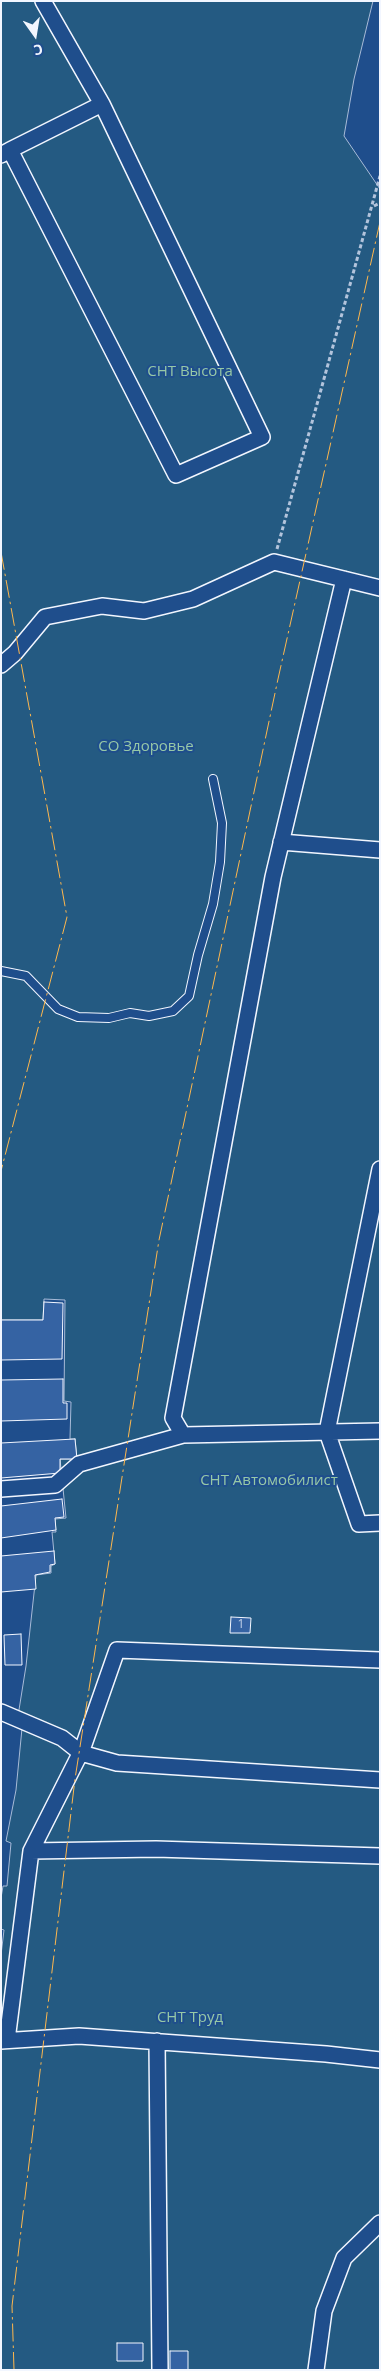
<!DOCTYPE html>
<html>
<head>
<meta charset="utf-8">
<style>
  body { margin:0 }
  #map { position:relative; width:381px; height:2371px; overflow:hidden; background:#1f4e8c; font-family:"Open Sans",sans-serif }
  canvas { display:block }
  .frame { position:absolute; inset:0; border:2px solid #f2f6ff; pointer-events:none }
  .north { position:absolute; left:10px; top:10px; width:50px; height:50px; -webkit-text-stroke:4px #1f4e8c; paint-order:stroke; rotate:167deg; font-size:14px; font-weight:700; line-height:20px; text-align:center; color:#f2f6ff }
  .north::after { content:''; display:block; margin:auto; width:18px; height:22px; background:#f2f6ff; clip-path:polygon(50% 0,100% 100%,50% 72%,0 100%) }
</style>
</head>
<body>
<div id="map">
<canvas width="381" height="2371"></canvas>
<div class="frame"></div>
<div class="north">С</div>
</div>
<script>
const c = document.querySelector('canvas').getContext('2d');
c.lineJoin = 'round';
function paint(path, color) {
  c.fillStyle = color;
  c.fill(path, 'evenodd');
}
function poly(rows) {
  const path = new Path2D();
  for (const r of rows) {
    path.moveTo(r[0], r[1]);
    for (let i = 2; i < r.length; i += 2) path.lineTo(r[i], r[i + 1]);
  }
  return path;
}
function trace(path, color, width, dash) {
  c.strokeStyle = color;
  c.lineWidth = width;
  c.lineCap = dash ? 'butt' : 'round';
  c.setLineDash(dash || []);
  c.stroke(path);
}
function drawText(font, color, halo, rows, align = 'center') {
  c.font = font + ' "Open Sans",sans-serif';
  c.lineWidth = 4;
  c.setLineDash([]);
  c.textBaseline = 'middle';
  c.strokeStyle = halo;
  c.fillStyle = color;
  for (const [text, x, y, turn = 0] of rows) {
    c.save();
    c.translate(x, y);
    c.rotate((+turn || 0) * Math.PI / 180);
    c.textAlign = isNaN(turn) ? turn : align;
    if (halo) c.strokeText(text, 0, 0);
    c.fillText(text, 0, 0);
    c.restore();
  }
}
const green = poly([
  [1,1,373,1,354,79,344,136,380,189,380,2370,1,2370,1,1955,4,1930,1,1929,1,1898,3,1886,7,1886,11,1843,6,1841,16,1790,23,1718,18,1716,26,1666,36,1575,51,1573,51,1566,55,1564,52,1532,56,1532,55,1519,66,1518,60,1459,77,1459,75,1439,70,1439,71,1402,64,1401,65,1300,44,1299,43,1320,1,1320,1,1]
]);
paint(green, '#245a82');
trace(green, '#a8bbd7', 1);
const building = poly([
  [44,1302,63,1303,62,1359,1,1360,1,1320,43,1320,44,1302],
  [63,1379,63,1403,67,1403,67,1419,1,1421,1,1380,63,1379],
  [75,1439,77,1459,60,1459,60,1473,1,1478,1,1443,75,1439],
  [62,1499,64,1517,55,1518,56,1530,1,1538,1,1506,62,1499],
  [54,1551,55,1564,50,1565,50,1572,35,1575,36,1589,1,1592,1,1556,54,1551],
  [231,1617,251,1618,250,1633,230,1633,231,1617],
  [21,1634,22,1665,5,1665,4,1635,21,1634],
  [117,2343,143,2343,143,2361,117,2361,117,2343],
  [170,2351,188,2351,188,2370,170,2370,170,2351]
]);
paint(building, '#3563a3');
trace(building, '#f2f6ff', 1);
const lane = poly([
  [1,971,26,976,58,1009,78,1017,109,1018,130,1013,149,1016,173,1011,189,996,198,955,213,904,220,862,222,823,213,779]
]);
const street = poly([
  [43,1,102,104],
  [1,155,10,150,102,104,262,437,176,475,10,150],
  [1,665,15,653,45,617,102,606,144,611,193,599,274,562,380,588],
  [281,842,380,850],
  [380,1169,327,1432,359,1524,380,1523],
  [183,1435,173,1418,273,877,344,579],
  [1,1489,55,1485,79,1464,183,1435,380,1431],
  [1,1712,62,1738,81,1753,117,1763,380,1780],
  [31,1851,156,1849,380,1856],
  [7,2040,31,1851,82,1750,117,1650,380,1660],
  [1,2041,79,2036,326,2054,380,2060],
  [157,2041,160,2370],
  [316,2370,324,2311,344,2258,380,2223]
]);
trace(lane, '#f2f6ff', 10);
trace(street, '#f2f6ff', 18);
trace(poly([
  [374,206,380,203],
  [277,549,380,176]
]), '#b3c4dc', 3, [4, 2.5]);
trace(lane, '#1f4e8c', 8);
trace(street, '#1f4e8c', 15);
trace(poly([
  [1,552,67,917,1,1171],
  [14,2370,12,2306,75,1779,159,1240,278,679,380,222]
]), '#ffb74d', 1, [18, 4, 2.5, 4]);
drawText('12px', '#c3d1e8', null, [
  ["1",241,1625]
]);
drawText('15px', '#97c8a6', '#1f4e8c', [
  ["СНТ Высота",190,372],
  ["СО Здоровье",146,747],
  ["СНТ Автомобилист",269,1481],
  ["СНТ Труд",190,2018]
]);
</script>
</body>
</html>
